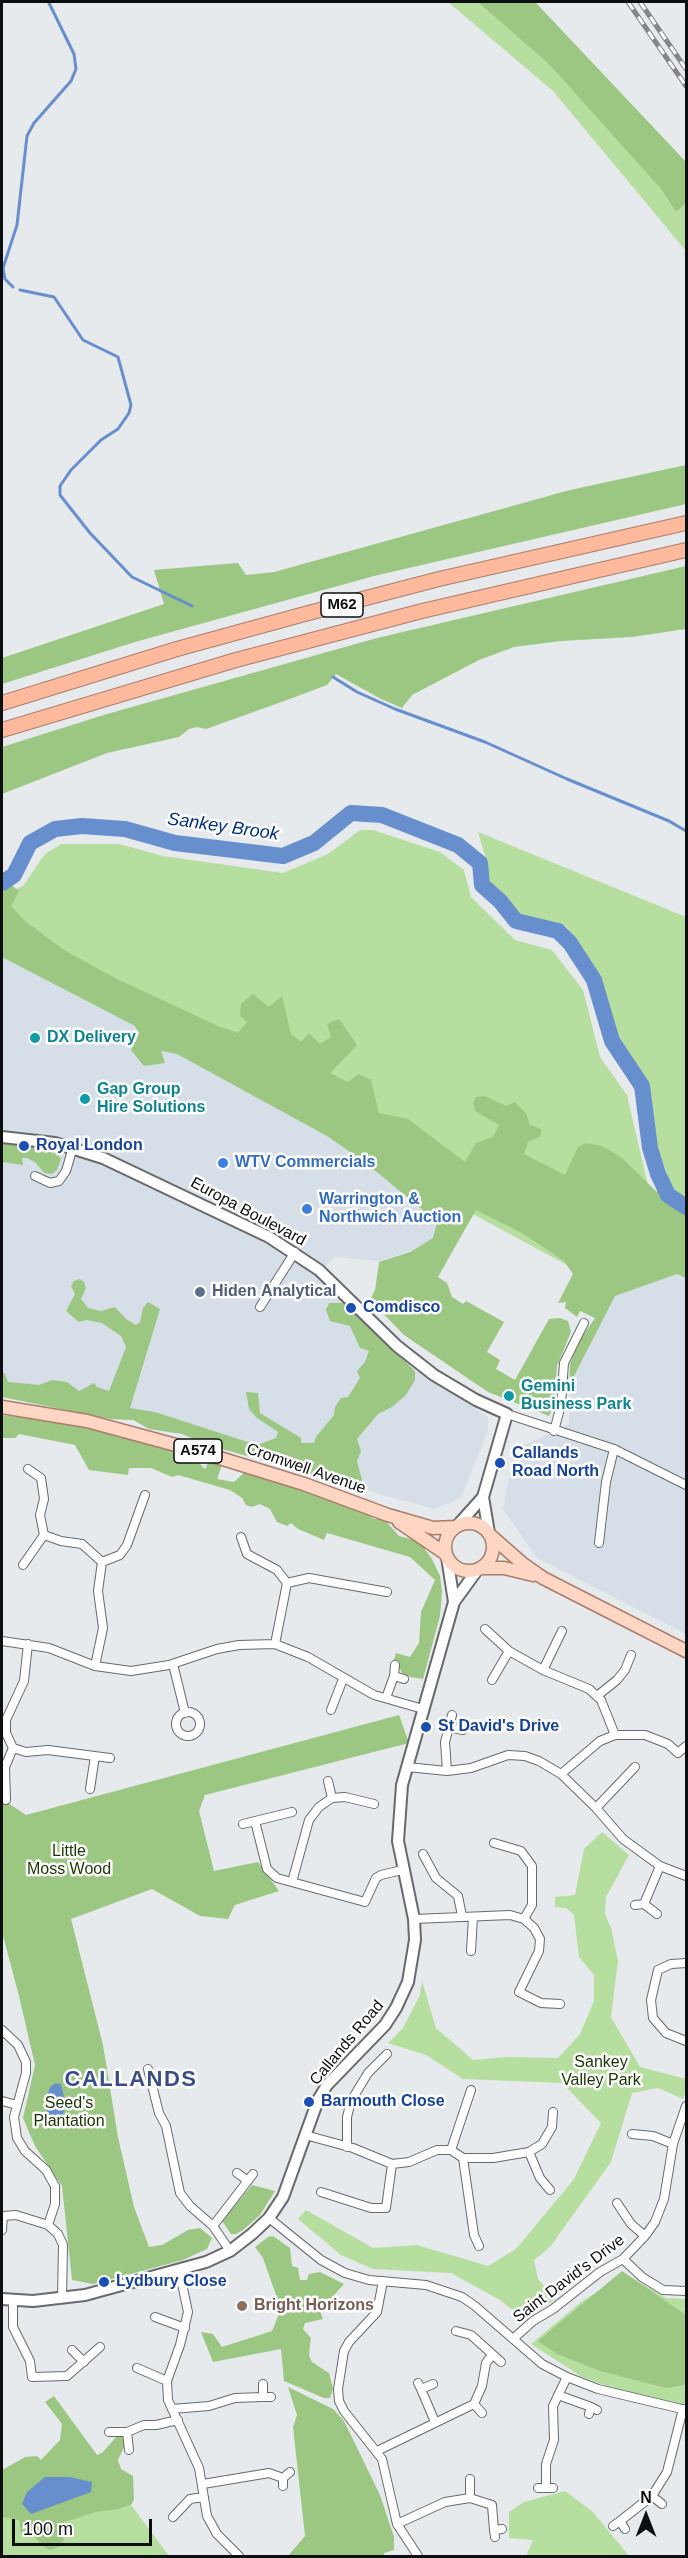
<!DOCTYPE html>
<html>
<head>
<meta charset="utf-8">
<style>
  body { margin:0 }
  #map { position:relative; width:688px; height:2558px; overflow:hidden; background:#e7eaed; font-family:Arial,sans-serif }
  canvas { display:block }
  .frame { position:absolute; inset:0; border:3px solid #0d0e0f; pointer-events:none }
  .north { position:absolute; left:616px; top:2486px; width:60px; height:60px; -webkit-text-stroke:4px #fff; paint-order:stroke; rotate:0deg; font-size:16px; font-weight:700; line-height:24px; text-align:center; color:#0d0e0f }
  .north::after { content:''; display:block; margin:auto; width:21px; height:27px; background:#0d0e0f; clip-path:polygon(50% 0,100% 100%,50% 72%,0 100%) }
  .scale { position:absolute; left:12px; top:2519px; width:140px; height:27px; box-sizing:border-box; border:3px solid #0d0e0f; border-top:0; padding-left:8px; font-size:18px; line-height:21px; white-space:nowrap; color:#0d0e0f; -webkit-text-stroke:4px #fff; paint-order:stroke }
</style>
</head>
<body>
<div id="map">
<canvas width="688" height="2558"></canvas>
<div class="frame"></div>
<div class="north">N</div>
<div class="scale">100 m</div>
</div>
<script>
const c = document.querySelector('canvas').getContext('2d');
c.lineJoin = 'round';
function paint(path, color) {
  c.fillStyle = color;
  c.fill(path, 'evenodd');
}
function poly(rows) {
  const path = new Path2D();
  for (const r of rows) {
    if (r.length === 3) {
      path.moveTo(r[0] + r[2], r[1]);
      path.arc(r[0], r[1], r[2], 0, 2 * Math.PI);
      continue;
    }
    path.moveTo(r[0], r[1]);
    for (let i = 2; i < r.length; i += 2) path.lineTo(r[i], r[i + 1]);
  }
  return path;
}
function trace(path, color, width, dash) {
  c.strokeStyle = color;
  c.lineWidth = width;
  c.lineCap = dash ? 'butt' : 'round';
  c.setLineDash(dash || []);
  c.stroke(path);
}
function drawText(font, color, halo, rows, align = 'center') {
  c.font = font + ' Arial,sans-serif';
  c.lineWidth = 5;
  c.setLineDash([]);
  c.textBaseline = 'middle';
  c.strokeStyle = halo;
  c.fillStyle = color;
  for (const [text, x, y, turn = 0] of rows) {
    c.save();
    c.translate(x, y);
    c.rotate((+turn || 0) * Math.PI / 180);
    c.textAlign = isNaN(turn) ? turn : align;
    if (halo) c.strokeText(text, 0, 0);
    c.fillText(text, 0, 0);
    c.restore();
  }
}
paint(poly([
  [2,950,348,1140,441,1205,433,1238,410,1251,381,1261,335,1257,315,1275,414,1369,488,1417,488,1431,461,1498,434,1509,376,1493,311,1466,108,1403,2,1387],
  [677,1271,686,1275,686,1634,537,1558,503,1509,510,1471,524,1445,569,1424,569,1386,615,1296]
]), '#d6dfe8');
paint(poly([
  [448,2,535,2,686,162,686,251,553,91],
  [360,830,373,830,440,852,464,870,471,897,515,940,552,950,583,990,600,1057,627,1095,653,1207,582,1273,467,1211,147,1018,2,946,2,895,23,886,45,854,61,844,119,844,163,856,283,873,328,854],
  [478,832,686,917,686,1197,672,1190,655,1139,648,1085,616,1035,600,977,566,926,520,915,488,879,486,859],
  [602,1832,629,1855,606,1897,605,1914,611,1928,618,1961,611,2017,640,2067,686,2079,686,2092,683,2099,658,2088,632,2093,611,2162,550,2247,534,2260,538,2279,556,2299,524,2319,500,2300,451,2273,373,2269,341,2255,298,2219,306,2210,373,2248,417,2245,488,2266,516,2249,574,2179,601,2123,562,2083,463,2079,426,2055,388,2043,403,2028,420,1995,422,1981,436,2028,473,2060,508,2057,558,2058,580,2034,594,2001,594,1975,579,1957,574,1915,566,1908,555,1907,555,1897,575,1895,584,1849],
  [626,2274,666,2298,686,2299,686,2410,646,2400,582,2377,531,2344,581,2302],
  [2,2491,129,2502,169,2556,2,2556],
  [565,2491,593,2512,629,2556,526,2556,533,2540,509,2538,509,2512,524,2502]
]), '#b6de9f');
paint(poly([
  [478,2,535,2,686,162,686,203,676,212,662,190,549,64],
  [686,465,686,504,374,576,135,642,2,684,2,658,164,604,154,570,238,563,246,575,274,572,570,490],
  [686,566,686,629,632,637,561,641,514,647,479,660,412,695,402,708,381,699,336,674,327,685,287,700,206,729,197,727,189,729,179,737,107,753,2,794,2,747,107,714,377,638],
  [11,885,19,891,11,906,25,921,64,950,115,978,218,1026,238,1033,247,1022,240,1016,241,1004,253,994,269,1007,282,996,291,1034,301,1042,309,1033,320,1044,331,1037,327,1024,339,1019,357,1045,330,1073,348,1082,359,1074,371,1080,379,1113,408,1119,465,1162,476,1143,493,1137,499,1125,475,1111,473,1103,476,1097,485,1096,506,1106,515,1102,526,1113,530,1125,541,1129,541,1136,528,1142,524,1154,565,1175,578,1147,586,1143,602,1146,621,1157,656,1191,686,1209,686,1278,677,1274,615,1296,569,1386,570,1364,579,1341,595,1318,580,1311,577,1317,565,1308,566,1302,558,1303,573,1274,564,1261,522,1233,476,1210,438,1277,447,1283,452,1297,463,1304,466,1301,504,1322,487,1352,500,1360,496,1369,515,1380,549,1319,560,1318,568,1321,571,1332,557,1366,554,1406,549,1416,488,1392,404,1335,370,1300,375,1290,379,1262,410,1252,433,1238,437,1222,366,1163,327,1136,177,1054,161,1051,165,1063,144,1066,131,1050,139,1034,135,1026,2,957,2,893],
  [2,1143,36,1147,57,1154,61,1159,57,1170,52,1174,44,1173,36,1163,27,1158,22,1158,23,1165,2,1162],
  [80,1279,84,1282,86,1288,81,1299,88,1308,101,1311,115,1307,126,1319,136,1325,140,1322,143,1308,148,1302,160,1309,130,1408,155,1412,257,1445,276,1438,278,1432,257,1418,249,1409,246,1392,258,1393,260,1413,301,1438,301,1443,314,1443,316,1437,334,1415,335,1407,341,1398,348,1397,360,1378,357,1371,365,1362,369,1351,360,1348,350,1326,330,1321,326,1310,329,1303,343,1303,412,1368,415,1372,415,1380,406,1395,392,1407,378,1414,357,1439,361,1451,357,1461,362,1480,357,1487,350,1488,322,1477,211,1446,182,1434,149,1429,133,1420,110,1419,2,1397,2,1372,5,1374,8,1382,39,1385,52,1380,67,1382,79,1391,94,1383,97,1387,109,1391,126,1347,121,1336,102,1323,86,1320,79,1322,66,1311,75,1294,71,1286,74,1281],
  [2,1415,58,1422,169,1447,190,1454,205,1469,210,1459,222,1465,217,1479,234,1482,246,1471,360,1508,374,1519,383,1518,399,1536,419,1541,432,1559,440,1576,442,1592,440,1616,423,1679,404,1676,394,1659,396,1653,410,1657,419,1643,421,1612,435,1580,410,1557,327,1533,324,1540,298,1529,291,1523,287,1526,277,1522,270,1509,260,1504,252,1507,246,1505,242,1498,230,1490,178,1475,172,1477,151,1468,129,1468,128,1475,89,1470,75,1445,19,1434,15,1438,2,1438],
  [399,1715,409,1743,205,1795,199,1811,214,1871,258,1862,279,1891,235,1905,228,1919,200,1916,152,1889,71,1919,103,2045,118,2137,134,2207,149,2247,162,2245,188,2230,200,2228,212,2238,207,2249,183,2260,93,2284,72,2280,62,2186,35,2146,23,2118,35,2065,19,1996,2,1932,2,1799,26,1815],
  [252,2185,275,2191,260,2215,243,2230,236,2234,231,2234,222,2221],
  [273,2236,290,2248,292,2266,298,2268,300,2280,307,2280,309,2274,320,2272,344,2284,320,2311,323,2319,305,2323,303,2329,311,2338,309,2355,312,2362,329,2373,333,2389,330,2398,324,2398,284,2381,281,2349,213,2362,201,2332,213,2334,222,2347,272,2331,281,2309,263,2258,255,2247,268,2237],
  [622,2271,686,2315,686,2382,684,2385,667,2388,600,2371,557,2354,538,2341],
  [288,2387,333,2409,344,2421,380,2495,394,2537,394,2550,384,2553,384,2556,288,2556,305,2536,293,2427,297,2415],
  [54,2396,97,2455,103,2452,117,2436,123,2437,125,2445,118,2460,121,2469,133,2476,134,2499,132,2504,119,2509,96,2512,61,2523,64,2540,58,2547,50,2550,41,2545,35,2537,21,2533,19,2520,2,2517,2,2470,25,2457,37,2456,41,2460,60,2440,62,2424,45,2402]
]), '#9cc782');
paint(poly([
  [56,2083,61,2084,65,2101,63,2116,57,2121,47,2117,45,2102,50,2087],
  [45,2477,70,2477,92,2482,91,2492,31,2514,22,2504,27,2492]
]), '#678ecd');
trace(poly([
  [13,287,5,279,3,268,17,225,27,136,34,123,71,81,76,69,74,54,49,3],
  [20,290,54,297,83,340,118,357,131,405,129,413,118,429,101,440,71,470,60,486,60,495,90,533,132,577,192,606],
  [333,677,357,692,395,709,485,742,567,779,669,821,686,831]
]), '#678ecd', 3);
trace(poly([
  [2,883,14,875,30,843,55,829,82,826,125,829,175,843,283,856,314,843,351,813,382,815,458,845,480,863,482,885,500,901,516,921,558,931,570,943,594,980,612,1041,642,1086,650,1148,658,1174,668,1195,686,1207]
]), '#678ecd', 16);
const street = poly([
  [35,1176,50,1183,59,1181,66,1171,73,1147],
  [260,1307,295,1252],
  [507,1414,614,1449,686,1485],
  [554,1431,561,1405,564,1363,584,1323],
  [28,1469,41,1478,44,1499,40,1515,44,1535,61,1541,82,1544,102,1562,98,1591,103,1628,95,1666],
  [241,1537,247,1554,277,1570,287,1583,309,1578,387,1592],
  [599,1543,606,1482,614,1449],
  [102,1562,120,1555,127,1545,145,1495],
  [23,1565,44,1535],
  [485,1629,509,1651],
  [2,1641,49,1648,95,1666,131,1671,169,1665,217,1649,239,1645,275,1644,308,1657,374,1695,423,1709],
  [28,1644,24,1681,6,1720,6,1733,13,1748,26,1752,48,1750,110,1758],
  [275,1644,287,1583],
  [173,1664,185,1713],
  [395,1665,394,1676,404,1679],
  [543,1670,562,1631],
  [492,1680,509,1651,543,1670,589,1689,601,1700,615,1735],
  [597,1696,617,1680,625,1670,631,1655],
  [386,1698,394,1676],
  [331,1710,343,1679],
  [188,1724,12],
  [452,1715,449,1727,463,1730],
  [407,1767,447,1771,471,1768,508,1755,525,1756,539,1761,561,1774,596,1808,623,1839,660,1866,686,1876],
  [447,1771,445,1742,449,1727],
  [561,1774,600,1741,615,1735,645,1735,668,1744,678,1753,686,1746],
  [328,1781,332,1798],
  [90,1789,95,1756],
  [6,1800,5,1767,13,1748],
  [596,1808,635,1767],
  [255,1821,267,1869,277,1878,365,1902,376,1878,381,1875,402,1870],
  [243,1824,292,1812],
  [494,1843,521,1851,532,1866,532,1905,524,1919],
  [423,1854,436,1878,458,1896,462,1916],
  [292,1882,309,1820,319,1807,332,1798,345,1797,374,1804],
  [644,1904,660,1866],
  [635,1905,644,1904,657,1914],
  [414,1919,510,1915,524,1919,534,1928,540,1939,539,1951,519,1992,541,2003,560,2004],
  [471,1951,473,1917],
  [686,1963,671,1964,658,1970,651,2000,653,2018,666,2033,686,2041],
  [2,2030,18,2045,26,2062,26,2073,14,2117,17,2138,25,2151,46,2170,55,2186,55,2204,48,2225,58,2234,63,2245,62,2298],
  [148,2069,159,2113,166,2126,180,2193,190,2206,213,2226,230,2251],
  [151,2078,166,2077],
  [2,2101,17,2105],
  [632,2134,653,2136,673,2144],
  [305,2135,353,2148,392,2164,409,2162,437,2150,451,2150,463,2158,493,2158,529,2152,542,2144,552,2127,553,2112],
  [347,2147,347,2117,351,2101,368,2073,387,2054],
  [451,2150,471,2090],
  [529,2152,540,2178,550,2190],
  [463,2158,474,2235,479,2246],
  [237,2173,248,2181],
  [321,2192,371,2208,386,2208,392,2164],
  [617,2203,631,2224,645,2236],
  [269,2218,321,2260,345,2273,369,2280,426,2285,462,2297,475,2306,542,2364,567,2377,598,2389,686,2410],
  [213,2226,253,2174],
  [2,2230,3,2216,16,2215,48,2225],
  [623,2259,642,2277,663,2290,686,2291],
  [383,2281,377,2312,349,2342,344,2351,338,2389,339,2401,344,2411,382,2459,397,2524,418,2556],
  [13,2300,13,2327,30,2361,32,2377,67,2376,100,2347],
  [155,2317,185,2328],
  [456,2331,471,2335,501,2362],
  [513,2339,533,2321,553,2309,600,2272,623,2259,645,2236,655,2222,664,2199,673,2144,686,2106],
  [72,2350,84,2362],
  [137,2368,167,2381,180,2345,188,2312,179,2270],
  [167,2381,168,2400,199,2468,207,2516,217,2534,239,2556],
  [418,2383,421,2389,433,2384],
  [263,2384,263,2397,271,2397],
  [421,2389,435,2422],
  [558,2395,591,2407],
  [172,2409,209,2406,235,2398,263,2397],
  [482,2413,474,2404,482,2386,486,2363,492,2355],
  [589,2414,591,2407,597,2410],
  [109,2432,127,2432,144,2425,156,2425,178,2420],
  [127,2432,129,2450],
  [377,2451,474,2404],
  [470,2479,470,2498],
  [203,2484,269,2473,283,2478],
  [283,2486,283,2478,290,2472],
  [538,2488,553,2488],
  [546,2488,546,2464,554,2440,553,2406,567,2377],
  [652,2496,667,2472,683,2409],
  [173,2517,190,2499,204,2497],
  [620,2521,652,2496,662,2504],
  [397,2524,445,2502,470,2498,492,2505,494,2530],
  [613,2526,620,2521,625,2529],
  [495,2537,494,2530,502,2529]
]);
const secondary = poly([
  [2,1137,55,1143,103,1158,269,1237,319,1270,397,1346,434,1375,476,1400,507,1414,483,1497,457,1526],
  [483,1497,489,1533],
  [447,1557,454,1602],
  [2,2299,33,2301,85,2295,206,2262,230,2251,252,2234,269,2218,283,2197,318,2100,327,2085,385,2025,396,2008,408,1982,415,1940,414,1919,398,1841,402,1785,454,1602,478,1569]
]);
const primary = poly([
  [2,1407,87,1421,187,1448,304,1484,388,1515,433,1528,455,1527],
  [399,1522,446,1554],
  [469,1547,24],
  [490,1535,523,1564,543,1578,686,1651],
  [480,1568,504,1568,533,1575]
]);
const highway = poly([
  [2,703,177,649,301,615,439,579,686,523],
  [2,730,236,660,422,611,686,550]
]);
trace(street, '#686a6d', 10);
trace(secondary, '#686a6d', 14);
trace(primary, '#aa7d6b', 15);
trace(highway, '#aa7d6b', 16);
trace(street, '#fff', 8);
trace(secondary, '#fff', 10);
trace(primary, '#ffd5c4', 12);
trace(highway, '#ffb99c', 14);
const rail = poly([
  [628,2,686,86],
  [640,2,686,69]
]);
trace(rail, '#848688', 5);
trace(rail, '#fff', 3, [9]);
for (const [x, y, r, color] of [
  [35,1038,6,"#0f9aa8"],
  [85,1099,6,"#0f9aa8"],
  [24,1146,6,"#1a4fb4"],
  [223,1163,6,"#3f7fe0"],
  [307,1209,6,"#3f7fe0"],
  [200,1292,6,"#5c6f8a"],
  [351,1308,6,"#1a4fb4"],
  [509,1396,6,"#0f9aa8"],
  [500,1463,6,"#1a4fb4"],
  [426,1727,6,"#1a4fb4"],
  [309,2102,6,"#1a4fb4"],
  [104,2282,6,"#1a4fb4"],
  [242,2306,6,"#8d6e63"]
]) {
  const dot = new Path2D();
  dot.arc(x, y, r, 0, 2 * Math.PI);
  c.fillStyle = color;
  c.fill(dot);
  trace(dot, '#fff', 2);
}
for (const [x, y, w] of [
  [342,605,42],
  [198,1451,48]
]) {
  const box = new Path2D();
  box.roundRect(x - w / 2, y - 12, w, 24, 4.5);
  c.fillStyle = '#fff';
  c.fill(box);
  trace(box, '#0d0e0f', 1.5);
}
drawText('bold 15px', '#0d0e0f', null, [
  ["M62",342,605],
  ["A574",198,1451]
]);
drawText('bold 16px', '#0d838f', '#fff', [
  ["DX Delivery",47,1038],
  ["Gap Group",97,1090],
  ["Hire Solutions",97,1108],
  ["Gemini",521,1387],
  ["Business Park",521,1405]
], 'left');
drawText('bold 16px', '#164399', '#fff', [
  ["Royal London",36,1146],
  ["Comdisco",363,1308],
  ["Callands",512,1454],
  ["Road North",512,1472],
  ["St David's Drive",438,1727],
  ["Barmouth Close",321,2102],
  ["Lydbury Close",116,2282]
], 'left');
drawText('bold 16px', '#366cbe', '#fff', [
  ["WTV Commercials",235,1163],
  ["Warrington &",319,1200],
  ["Northwich Auction",319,1218]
], 'left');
drawText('16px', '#0d0e0f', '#fff', [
  ["Europa Boulevard",248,1212,28],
  ["Cromwell Avenue",306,1469,19],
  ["Callands Road",347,2043,-50],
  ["Saint David's Drive",569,2279,-37]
]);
drawText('bold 16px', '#4e5e75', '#fff', [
  ["Hiden Analytical",212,1292]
], 'left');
drawText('16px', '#1b3605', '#fff', [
  ["Little",69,1852],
  ["Moss Wood",69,1870],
  ["Sankey",601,2063],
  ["Valley Park",601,2081],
  ["Seed's",69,2104],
  ["Plantation",69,2122]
]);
drawText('bold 16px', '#785e54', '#fff', [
  ["Bright Horizons",254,2306]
], 'left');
drawText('italic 18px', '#01317b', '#fff', [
  ["Sankey Brook",223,827,8]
]);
c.letterSpacing = '1.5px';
drawText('bold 22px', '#394e88', '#fff', [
  ["CALLANDS",131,2080]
]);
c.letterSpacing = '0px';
</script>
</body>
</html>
